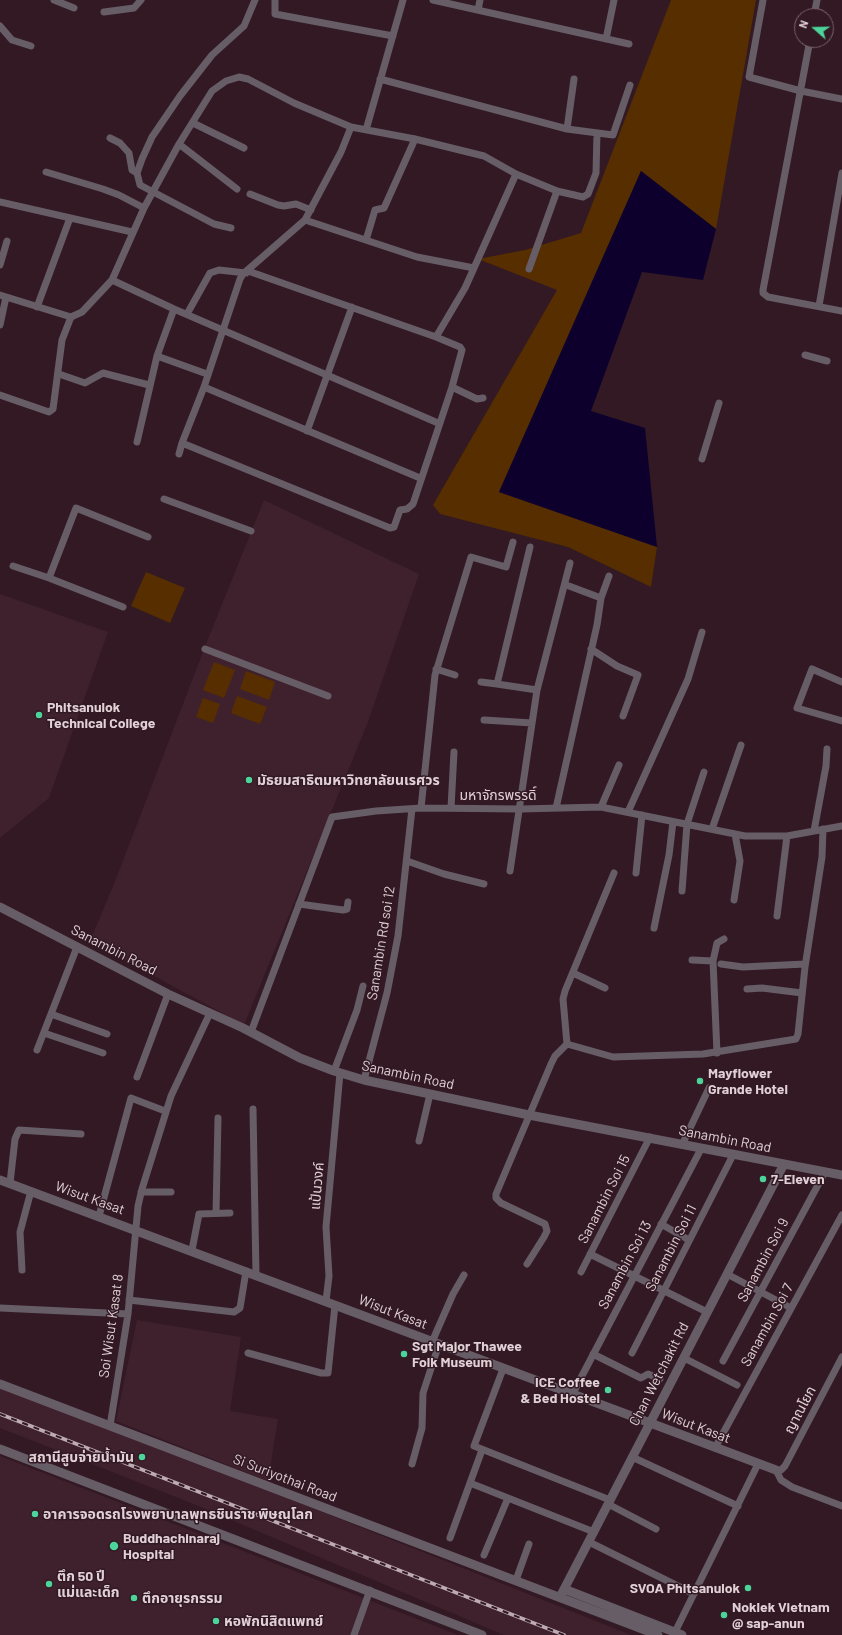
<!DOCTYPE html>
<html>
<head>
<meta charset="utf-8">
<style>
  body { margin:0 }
  #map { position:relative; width:842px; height:1635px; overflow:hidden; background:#321923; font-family:Barlow,sans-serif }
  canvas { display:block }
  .north { position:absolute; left:794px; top:8px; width:40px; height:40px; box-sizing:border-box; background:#321923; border:1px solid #78626b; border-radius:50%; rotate:290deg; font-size:11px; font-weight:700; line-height:16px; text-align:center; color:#e1d0d6 }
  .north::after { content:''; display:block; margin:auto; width:14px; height:18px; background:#4cd49b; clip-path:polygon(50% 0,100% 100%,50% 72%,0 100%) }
</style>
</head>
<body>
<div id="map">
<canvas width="842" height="1635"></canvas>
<div class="north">N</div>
</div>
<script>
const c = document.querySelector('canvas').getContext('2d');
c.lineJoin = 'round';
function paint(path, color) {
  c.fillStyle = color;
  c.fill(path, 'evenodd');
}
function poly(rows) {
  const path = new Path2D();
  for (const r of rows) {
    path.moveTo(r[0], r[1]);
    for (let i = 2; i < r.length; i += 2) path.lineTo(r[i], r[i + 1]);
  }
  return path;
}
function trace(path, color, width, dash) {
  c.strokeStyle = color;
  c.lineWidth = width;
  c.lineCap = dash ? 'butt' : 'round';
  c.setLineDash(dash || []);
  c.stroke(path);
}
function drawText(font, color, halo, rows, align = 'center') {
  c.font = font + ' Barlow,"Noto Sans Thai",sans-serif';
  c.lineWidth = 3;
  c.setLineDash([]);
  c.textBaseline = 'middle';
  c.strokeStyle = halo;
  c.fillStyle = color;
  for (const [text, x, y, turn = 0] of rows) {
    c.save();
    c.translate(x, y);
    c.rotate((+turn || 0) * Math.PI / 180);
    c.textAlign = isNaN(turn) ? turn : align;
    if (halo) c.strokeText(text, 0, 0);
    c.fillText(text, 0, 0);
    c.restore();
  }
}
paint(poly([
  [264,500,419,574,368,722,244,1025,90,941,114,884,206,644],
  [0,594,108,632,49,798,0,838],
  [137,1320,241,1337,230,1411,278,1419,268,1481,116,1421],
  [0,1388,307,1506,631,1635,504,1635,191,1503,0,1428],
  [0,1456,458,1635,0,1635]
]), '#3f212d');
paint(poly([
  [671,0,756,0,716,229,641,171,499,492,657,547,651,587,568,547,440,514,433,505,557,290,478,259,525,250,581,233],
  [146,572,185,588,170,623,131,606],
  [214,662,235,670,224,698,203,690],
  [246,671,275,682,269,700,240,689],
  [237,696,267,707,260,724,231,713],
  [203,698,220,704,213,723,196,717]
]), '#562e00');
paint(poly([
  [641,171,716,229,703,280,642,272,591,411,645,428,657,547,499,492]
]), '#0d002d');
trace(poly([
  [54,0,74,8],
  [275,0,275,14,393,36],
  [433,0,629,44],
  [763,0,749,77,801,91,842,99],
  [478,10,480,0],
  [104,12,134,8,141,0],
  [814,16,817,0],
  [0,26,12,40,31,46],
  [606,39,614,0],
  [810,40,763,290,763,293,768,297,842,311],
  [380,79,567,129,613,135,630,85],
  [193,123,244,148],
  [567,129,574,79],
  [366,130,403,0],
  [110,138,120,143,129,153,132,170,137,173],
  [179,144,237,189],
  [46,172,103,189,119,195,144,208],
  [250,194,278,205,284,206,296,204,311,210],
  [0,202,132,232],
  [305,220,417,257,474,268,465,288,436,337],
  [231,228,214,224,140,185,137,173,142,159,152,137,180,96,212,55,244,26,255,0],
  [366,240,375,210,384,208,415,139],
  [0,265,7,241],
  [474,268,516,174],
  [529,269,557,191],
  [112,280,174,309,438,423],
  [0,295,71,317],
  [819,306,842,173],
  [37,307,70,218],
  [187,314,210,273,219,270,246,273],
  [0,325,6,297],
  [805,355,827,361],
  [157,356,174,309],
  [59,374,85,383,103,373,149,385],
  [204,387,420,478],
  [452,387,477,399,483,398],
  [0,395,49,412,53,409,62,340,71,317,82,312,112,280,144,208,179,144,212,91,226,81,239,77,248,79,294,103,351,127,415,139,484,156,516,174,557,191,583,197,588,194,596,173,597,133],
  [307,431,352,307],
  [137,442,157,356,207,374],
  [182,443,204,387,240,279,243,274,305,220,341,152,351,127],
  [179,454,182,443,390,528,394,527,400,510,407,509,413,504,452,387,462,350,460,347,436,337,248,271],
  [702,459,719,403],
  [164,499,251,531],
  [530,547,497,684,537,690],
  [13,566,49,578,123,607],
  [49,578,76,508,148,537],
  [569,586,601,598],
  [205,649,328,696],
  [591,649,617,666,638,675,623,716],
  [436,669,455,675],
  [481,682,497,684],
  [842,682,812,669,797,708,842,721],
  [484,720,532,723],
  [601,807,619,765],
  [421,808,435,675,471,557,506,567,513,542],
  [451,808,454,752],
  [556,808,597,625,601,598,609,576],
  [628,812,688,679,702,632],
  [712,829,741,745],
  [814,831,826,766,827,749],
  [407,861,444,874,484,884],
  [510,871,537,690,570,563],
  [636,873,642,815],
  [682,891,687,824,704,772],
  [734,900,740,861,735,834],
  [299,904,343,910,347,909,348,902],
  [777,916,787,836],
  [654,928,669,855,673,822],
  [692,960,713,961],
  [721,964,743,967,805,964],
  [573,973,605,988],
  [747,989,762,988,802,993],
  [51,1014,107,1034],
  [251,1032,332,817,376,811,421,808,521,809,601,807,745,836,787,836,842,826],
  [44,1033,103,1053],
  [567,1044,563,999,565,991,614,873],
  [37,1050,77,947],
  [717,1053,713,961,717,943,724,939],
  [334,1071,357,1010,363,986],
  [137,1077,168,994],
  [364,1080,387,993,398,936,412,809],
  [253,1109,256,1275],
  [419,1141,430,1094],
  [682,1145,709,1088],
  [10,1183,15,1139,19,1130,81,1134],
  [141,1192,171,1192],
  [216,1213,218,1118],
  [99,1216,131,1098,165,1111],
  [661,1224,689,1240],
  [192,1250,199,1214,230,1213],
  [590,1254,707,1312],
  [527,1264,544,1237,547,1231,545,1224,501,1203,496,1198,496,1194,551,1064,555,1056,567,1044,613,1057,703,1054,796,1039,798,1034,805,967,822,857,823,829],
  [22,1270,20,1232,31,1191],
  [581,1272,650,1137],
  [727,1274,791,1308],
  [129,1300,234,1312,240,1308,246,1271],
  [326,1301,329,1276,326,1227,340,1073],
  [0,1308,128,1314],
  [432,1342,453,1294,464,1275],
  [248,1353,321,1373,328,1373,335,1305],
  [632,1353,733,1155],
  [593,1354,641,1378,648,1374,660,1379],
  [842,1357,785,1466,781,1470,776,1470,781,1480,792,1487,842,1506],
  [684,1358,737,1385],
  [723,1361,825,1172],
  [503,1369,474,1446,610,1500],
  [573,1393,701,1149],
  [110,1426,128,1314,138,1206,142,1189,171,1096,210,1013],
  [715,1448,842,1215],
  [632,1457,738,1506],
  [412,1464,422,1428,423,1393,439,1344],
  [470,1483,594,1532],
  [608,1504,656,1529],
  [450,1538,482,1450],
  [589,1542,694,1594],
  [484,1555,508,1498],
  [516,1580,529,1544],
  [675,1632,758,1464],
  [354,1635,370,1590]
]), '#665d67', 7);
trace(poly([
  [0,907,168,994,243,1028,300,1058,334,1071,364,1080,529,1115,842,1175],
  [0,1180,776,1470],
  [0,1384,658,1635],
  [0,1449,482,1635],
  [564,1589,682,1635],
  [560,1597,784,1164]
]), '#665d67', 9);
const rail = poly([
  [0,1414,564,1635]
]);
trace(rail, '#beabb2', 3.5);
trace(rail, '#321923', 2, [6]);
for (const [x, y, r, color] of [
  [39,715,4,"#4cd49b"],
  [249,780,4,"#4cd49b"],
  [700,1081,4,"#4cd49b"],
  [763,1179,4,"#4cd49b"],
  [404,1354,4,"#4cd49b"],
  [608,1390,4,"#4cd49b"],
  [142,1457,4,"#4cd49b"],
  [35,1514,4,"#4cd49b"],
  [114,1546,5,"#4cd49b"],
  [49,1584,4,"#4cd49b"],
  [748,1588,4,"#4cd49b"],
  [134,1598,4,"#4cd49b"],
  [724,1615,4,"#4cd49b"],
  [216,1621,4,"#4cd49b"]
]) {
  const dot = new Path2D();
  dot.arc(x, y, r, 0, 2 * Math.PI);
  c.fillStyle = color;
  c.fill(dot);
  trace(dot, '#321923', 1.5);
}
drawText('bold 14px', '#e1d0d6', '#321923', [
  ["Phitsanulok",47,707],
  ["Technical College",47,723],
  ["มัธยมสาธิตมหาวิทยาลัยนเรศวร",257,780],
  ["Mayflower",708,1073],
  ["Grande Hotel",708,1089],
  ["7-Eleven",771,1179],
  ["Sgt Major Thawee",412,1346],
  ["Folk Museum",412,1362],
  ["ICE Coffee",600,1382,"right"],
  ["& Bed Hostel",600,1398,"right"],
  ["สถานีสูบจ่ายน้ำมัน",134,1457,"right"],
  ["อาคารจอดรถโรงพยาบาลพุทธชินราช พิษณุโลก",43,1514],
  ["Buddhachinaraj",123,1538],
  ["Hospital",123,1554],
  ["ตึก 50 ปี",57,1576],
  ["แม่และเด็ก",57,1592],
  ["SVOA Phitsanulok",740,1588,"right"],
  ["ตึกอายุรกรรม",142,1598],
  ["Noklek Vietnam",732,1607],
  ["@ sap-anun",732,1623],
  ["หอพักนิสิตแพทย์",224,1621]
], 'left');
drawText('14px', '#e1d0d6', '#321923', [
  ["มหาจักรพรรดิ์",498,795],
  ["Sanambin Rd soi 12",381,943,-81],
  ["Sanambin Road",114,950,27],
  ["Sanambin Road",408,1075,12],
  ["Sanambin Road",725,1139,11],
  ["แป้นวงค์",317,1186,-85],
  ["Wisut Kasat",90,1198,20],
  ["Sanambin Soi 15",604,1199,-63],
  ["Sanambin Soi 11",671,1248,-63],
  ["Sanambin Soi 9",763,1260,-62],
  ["Sanambin Soi 13",625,1265,-62],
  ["Wisut Kasat",393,1312,21],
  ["Sanambin Soi 7",767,1325,-61],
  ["Soi Wisut Kasat 8",111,1326,-82],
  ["Chan Wetchakit Rd",659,1374,-63],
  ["ญาณโยก",800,1410,-62],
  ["Wisut Kasat",696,1426,21],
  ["Si Suriyothai Road",285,1478,21]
]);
</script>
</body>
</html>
